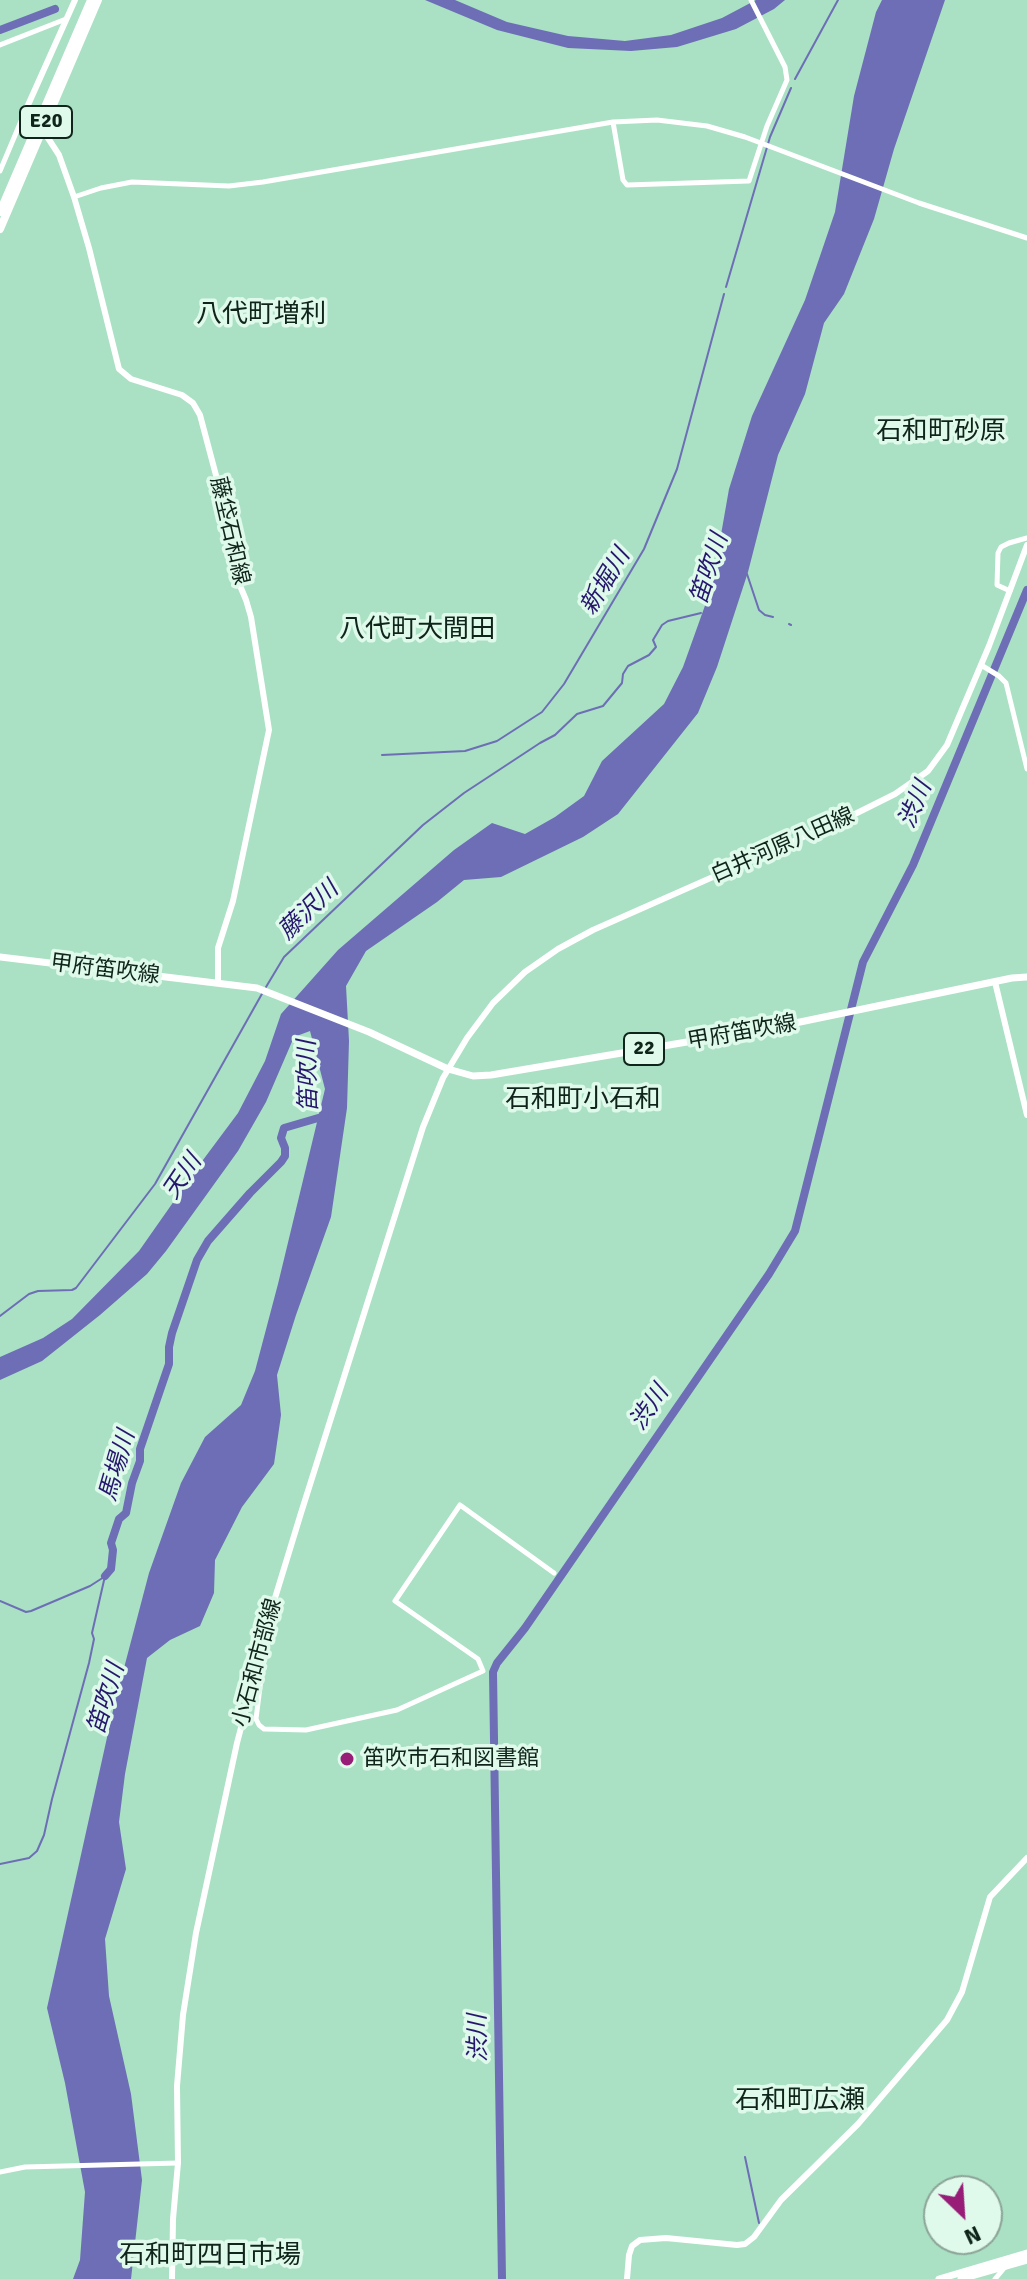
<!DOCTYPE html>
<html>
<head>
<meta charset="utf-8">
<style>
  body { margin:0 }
  #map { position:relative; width:1027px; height:2279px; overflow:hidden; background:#aae0c3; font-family:Signika,sans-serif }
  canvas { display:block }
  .north { position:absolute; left:923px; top:2175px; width:80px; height:80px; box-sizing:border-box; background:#dffaeb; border:2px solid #8ca497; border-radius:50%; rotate:155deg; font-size:22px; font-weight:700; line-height:32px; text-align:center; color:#0f241a }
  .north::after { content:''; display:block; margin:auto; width:28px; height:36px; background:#971d77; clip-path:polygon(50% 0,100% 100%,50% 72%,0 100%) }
</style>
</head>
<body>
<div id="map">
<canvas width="1027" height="2279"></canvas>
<div class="north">N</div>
</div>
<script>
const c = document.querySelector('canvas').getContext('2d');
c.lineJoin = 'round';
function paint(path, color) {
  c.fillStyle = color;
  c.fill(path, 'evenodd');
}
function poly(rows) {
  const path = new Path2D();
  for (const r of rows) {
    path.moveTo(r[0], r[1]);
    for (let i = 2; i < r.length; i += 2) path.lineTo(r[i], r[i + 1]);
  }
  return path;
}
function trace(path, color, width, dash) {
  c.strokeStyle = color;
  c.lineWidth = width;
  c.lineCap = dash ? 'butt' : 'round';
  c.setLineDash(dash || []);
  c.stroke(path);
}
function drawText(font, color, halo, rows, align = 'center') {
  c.font = font + ' Signika,"Noto Sans JP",sans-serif';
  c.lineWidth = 7;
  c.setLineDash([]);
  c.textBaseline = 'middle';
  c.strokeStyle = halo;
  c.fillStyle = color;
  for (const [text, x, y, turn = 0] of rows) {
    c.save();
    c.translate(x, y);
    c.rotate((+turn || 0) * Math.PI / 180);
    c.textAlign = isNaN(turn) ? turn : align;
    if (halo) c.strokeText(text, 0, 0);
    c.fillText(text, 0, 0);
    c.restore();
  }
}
paint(poly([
  [425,0,455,0,507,22,568,36,625,41,671,35,722,18,756,0,785,0,774,9,736,29,677,47,631,51,568,48,497,30],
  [882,0,945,0,894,149,874,219,844,294,824,323,805,394,778,455,748,572,717,667,698,713,618,814,583,837,501,877,464,880,437,902,366,951,346,986,349,1041,347,1108,331,1217,296,1315,277,1375,281,1415,274,1464,242,1507,215,1560,214,1593,200,1626,170,1640,147,1658,125,1774,119,1822,126,1869,105,1939,109,1996,131,2094,142,2180,131,2279,73,2279,80,2260,85,2192,65,2083,47,2008,114,1706,149,1573,181,1483,205,1437,241,1405,255,1371,278,1284,325,1089,310,1031,294,1037,266,1102,238,1151,166,1251,147,1274,100,1315,42,1361,0,1380,0,1357,43,1338,72,1319,139,1251,200,1164,238,1113,265,1061,281,1014,338,950,454,850,492,823,525,834,555,817,584,796,602,761,664,704,683,667,712,586,729,489,752,416,805,300,835,212,854,96,876,12]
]), '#6d6eb6');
trace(poly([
  [795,79,838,0],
  [726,287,770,137,791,88],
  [747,574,759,610,765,615,773,617],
  [789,624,791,625],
  [382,755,465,751,497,741,542,712,564,684,644,549,677,469,724,294],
  [266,987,284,957,423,825,464,793,540,743,555,735,577,714,603,706,622,683,623,674,628,666,649,655,656,647,653,640,662,625,668,621,701,613],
  [0,1316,29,1294,38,1291,72,1290,76,1288,155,1184,263,992],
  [0,1601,26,1612,31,1611,90,1586,104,1577],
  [0,1864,29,1858,37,1851,44,1835,52,1799,89,1663,94,1639,92,1633,105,1576],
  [745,2157,759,2223]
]), '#6d6eb6', 2);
trace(poly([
  [0,30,55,9],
  [105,1576,111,1569,113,1550,111,1543,119,1519,126,1513,132,1483,140,1461,140,1449,169,1364,169,1347,172,1333,197,1260,208,1241,250,1193,281,1162,285,1156,285,1148,281,1138,284,1128,325,1116],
  [502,2279,493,1672,497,1663,525,1628,565,1570,769,1274,795,1231,863,962,913,865,1027,590]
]), '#6d6eb6', 8);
trace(poly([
  [0,45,66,19],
  [613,122,623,180,627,185,749,181,767,126,787,80,785,67,751,0],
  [0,171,24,114],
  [74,197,101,188,132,182,229,186,263,182,613,122,657,120,707,126,745,137,919,203,1027,238],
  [1010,591,997,585,998,553,1001,547,1009,543,1027,538],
  [981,665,999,676,1006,683,1027,769],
  [259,1658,263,1663,256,1719,259,1725,264,1729,306,1730,397,1710,483,1671,478,1659,395,1601,460,1505,554,1573],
  [0,2172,25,2167,178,2163],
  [995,2279,1005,2267]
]), '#fff', 5);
trace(poly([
  [34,119,24,114,75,0],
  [46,135,59,155,74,197,89,248,119,369,131,379,182,395,193,403,200,415,226,513,233,569,246,600,251,617,269,730,233,901,218,948,218,983],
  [995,982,1027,1115],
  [172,2279,173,2219,178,2163,177,2086,183,2015,196,1933,237,1743,275,1598,301,1513,423,1127,443,1078,467,1038,493,1003,525,972,558,949,593,930,853,815,895,794,928,771,947,745,989,646,1027,545],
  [627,2279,629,2255,632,2246,640,2240,666,2238,737,2245,745,2244,754,2237,781,2200,858,2124,947,2020,962,1992,990,1897,1027,1858]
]), '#fff', 6);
trace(poly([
  [0,957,257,988,369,1032,448,1069,473,1076,491,1075,776,1027,1012,978,1027,977]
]), '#fff', 7);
trace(poly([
  [939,2279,1027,2253],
  [961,2279,1027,2260]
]), '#fff', 7);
trace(poly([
  [0,212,91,0],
  [0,229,98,0]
]), '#fff', 8);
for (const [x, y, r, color] of [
  [347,1759,8,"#971d77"]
]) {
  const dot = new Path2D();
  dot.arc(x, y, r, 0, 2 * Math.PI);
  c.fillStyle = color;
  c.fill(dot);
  trace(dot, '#dffaeb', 3);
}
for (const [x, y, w] of [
  [46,122,52],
  [644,1049,40]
]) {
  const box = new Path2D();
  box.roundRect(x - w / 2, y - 16, w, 32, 6);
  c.fillStyle = '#dffaeb';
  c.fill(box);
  trace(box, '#0f241a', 2);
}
drawText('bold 20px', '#0f241a', null, [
  ["E20",46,122],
  ["22",644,1049]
]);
drawText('22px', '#0f241a', '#dffaeb', [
  ["藤垈石和線",229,531,77],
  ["白井河原八田線",783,846,-24],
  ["甲府笛吹線",105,970,7],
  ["甲府笛吹線",742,1033,-10],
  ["小石和市部線",258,1663,-75]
]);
drawText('22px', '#0f241a', '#dffaeb', [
  ["笛吹市石和図書館",363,1759]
], 'left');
drawText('italic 24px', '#26176e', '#dffaeb', [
  ["笛吹川",710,569,-72],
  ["新堀川",606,582,-59],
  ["渋川",916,805,-67],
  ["藤沢川",309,911,-44],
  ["笛吹川",309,1076,-92],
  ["天川",183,1177,-56],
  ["渋川",650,1408,-56],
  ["馬場川",118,1466,-74],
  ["笛吹川",107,1699,-73],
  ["渋川",479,2038,-91]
]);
drawText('26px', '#0f241a', '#dffaeb', [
  ["八代町増利",261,315],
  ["石和町砂原",941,432],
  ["八代町大間田",417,630],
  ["石和町小石和",583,1100],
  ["石和町広瀬",800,2101],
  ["石和町四日市場",210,2256]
]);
</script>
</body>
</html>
